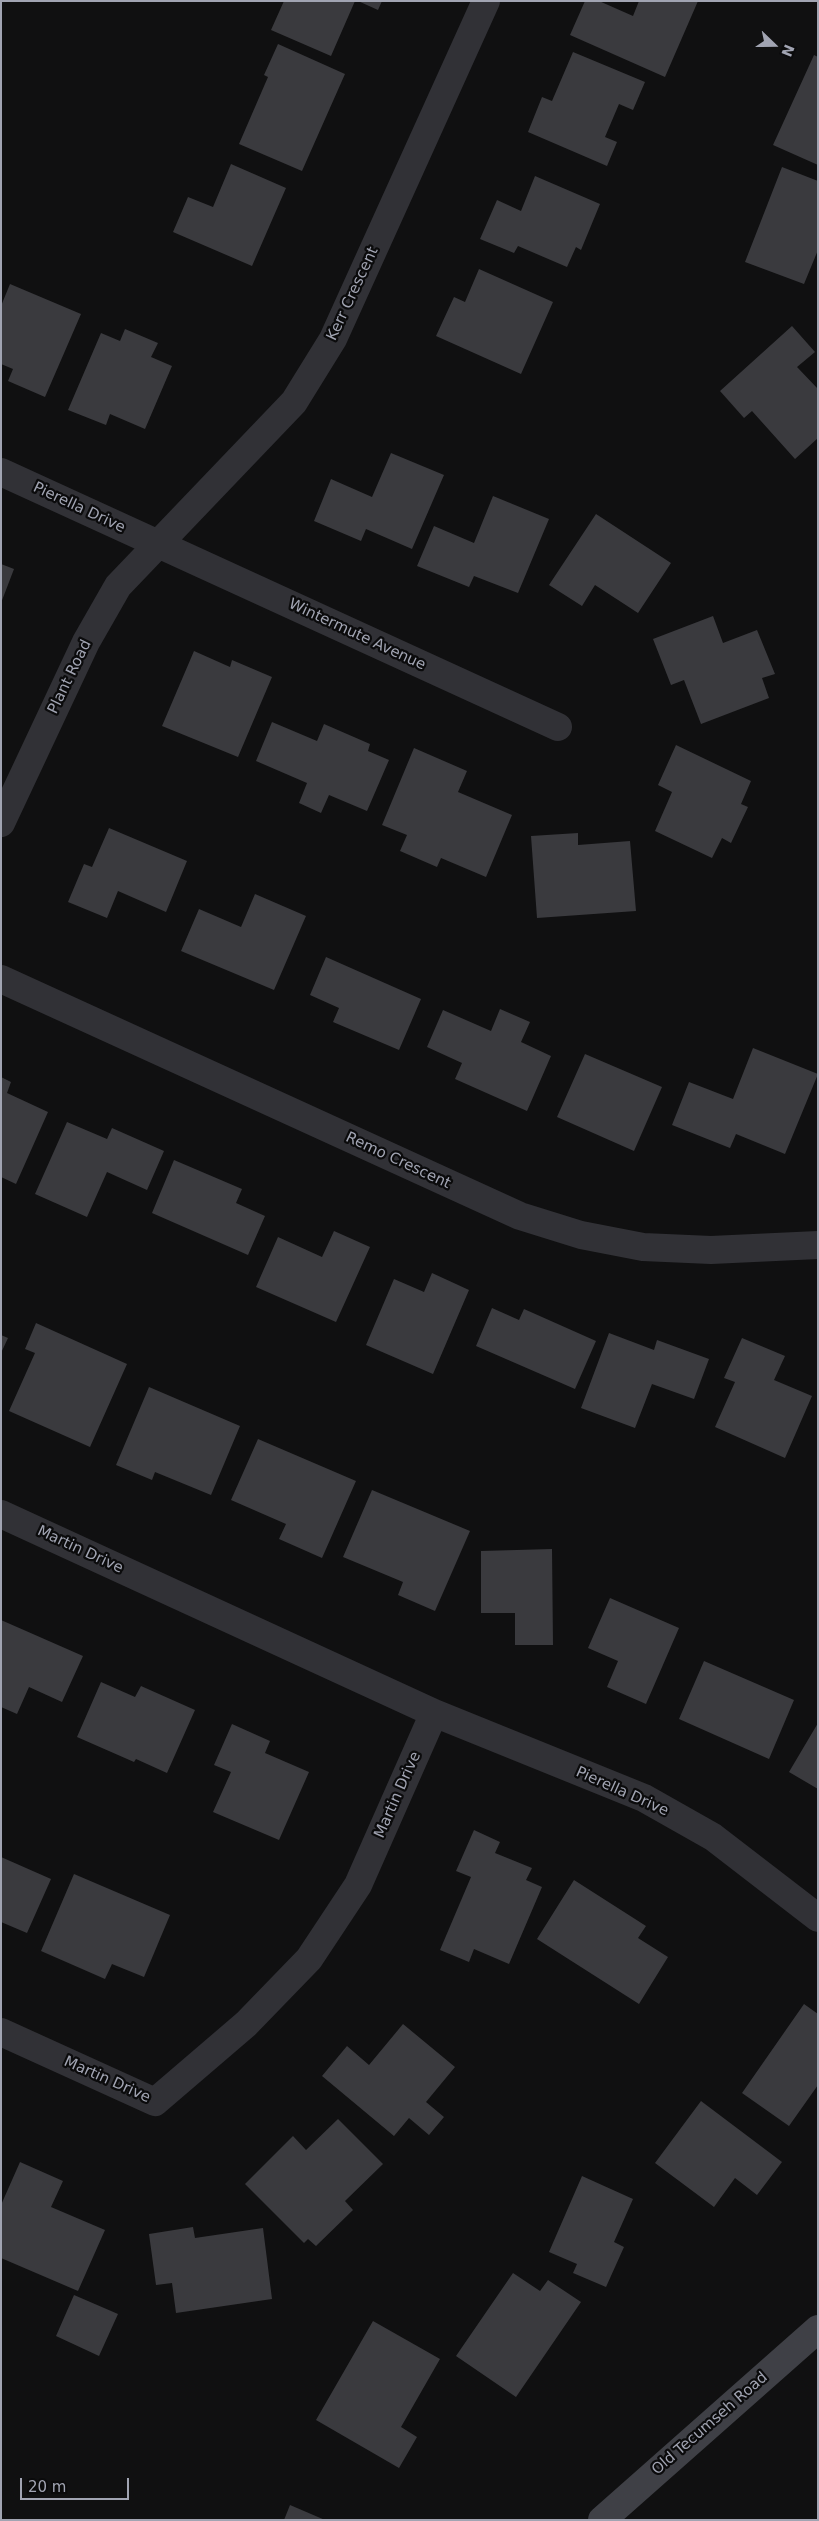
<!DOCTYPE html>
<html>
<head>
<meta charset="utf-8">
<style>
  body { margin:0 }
  #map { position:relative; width:819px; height:2521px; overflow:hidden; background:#101011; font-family:"DejaVu Sans",sans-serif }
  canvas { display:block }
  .frame { position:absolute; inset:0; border:2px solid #a1a4b2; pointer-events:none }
  .north { position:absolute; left:749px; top:20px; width:50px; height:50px; -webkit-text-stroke:4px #0b0b0c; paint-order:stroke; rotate:112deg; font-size:14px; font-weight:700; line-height:20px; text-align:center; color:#a1a4b2 }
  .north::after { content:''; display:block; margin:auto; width:18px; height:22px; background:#a1a4b2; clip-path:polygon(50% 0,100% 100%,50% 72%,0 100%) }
  .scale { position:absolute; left:20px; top:2478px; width:109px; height:22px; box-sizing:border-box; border:2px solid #a1a4b2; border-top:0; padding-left:6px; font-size:15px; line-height:18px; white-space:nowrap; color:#a1a4b2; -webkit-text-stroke:4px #0b0b0c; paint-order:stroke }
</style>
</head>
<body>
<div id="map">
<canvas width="819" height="2521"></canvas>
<div class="frame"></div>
<div class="north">N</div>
<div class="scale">20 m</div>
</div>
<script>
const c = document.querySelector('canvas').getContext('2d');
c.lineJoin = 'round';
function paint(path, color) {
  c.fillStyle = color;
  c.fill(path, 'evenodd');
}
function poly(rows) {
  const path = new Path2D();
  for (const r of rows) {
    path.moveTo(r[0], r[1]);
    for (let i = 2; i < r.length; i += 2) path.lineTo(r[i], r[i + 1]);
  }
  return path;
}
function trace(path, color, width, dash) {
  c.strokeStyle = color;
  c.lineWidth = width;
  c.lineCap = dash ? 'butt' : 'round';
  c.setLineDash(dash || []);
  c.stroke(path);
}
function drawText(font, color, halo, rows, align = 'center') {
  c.font = font + ' "DejaVu Sans",sans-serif';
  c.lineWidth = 4.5;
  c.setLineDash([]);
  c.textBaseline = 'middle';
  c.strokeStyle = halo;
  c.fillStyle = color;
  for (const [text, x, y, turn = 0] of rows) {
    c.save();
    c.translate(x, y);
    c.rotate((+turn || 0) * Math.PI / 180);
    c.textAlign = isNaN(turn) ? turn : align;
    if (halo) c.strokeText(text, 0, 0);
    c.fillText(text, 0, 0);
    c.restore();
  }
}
paint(poly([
  [284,1,355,1,331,56,271,30],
  [358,1,382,1,378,10],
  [585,1,599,1,633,16,639,1,698,1,665,77,570,35],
  [278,44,345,74,302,171,239,144,268,77,264,75],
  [573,52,645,82,633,110,619,104,605,137,617,142,607,166,528,132,542,97,552,101],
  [814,55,818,57,818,165,773,145],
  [231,164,286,188,252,266,173,232,188,197,213,207],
  [782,167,818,181,818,250,804,284,745,262],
  [535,176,600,204,581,250,576,247,567,267,518,246,514,253,480,239,497,200,521,211],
  [479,269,553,302,521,374,436,336,454,297,465,302],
  [10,284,81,314,45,397,8,381,13,369,1,364,1,306],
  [792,326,815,352,797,367,818,389,818,438,795,459,752,411,744,418,720,391],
  [125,329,158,343,151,357,172,366,145,429,110,414,106,425,68,410,101,333,120,341],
  [391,453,444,475,412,549,366,529,361,541,314,521,331,479,372,497],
  [493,496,549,519,518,593,474,576,469,587,417,566,434,526,474,543],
  [596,514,671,563,638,613,595,585,582,606,549,585],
  [1,564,14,569,1,603],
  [713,616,723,643,757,630,775,674,762,678,769,698,701,724,684,680,671,685,653,639],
  [194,651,230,667,232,660,272,677,238,757,162,726],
  [272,722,317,741,324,724,370,744,368,751,389,760,367,811,329,795,321,813,299,803,307,783,256,761],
  [676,745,751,781,741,804,748,807,731,843,722,838,712,858,655,831,672,792,658,785],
  [414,748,467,771,458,792,512,815,486,877,441,858,437,867,400,851,407,835,382,825],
  [109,828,187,861,166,912,118,891,107,918,68,902,84,864,92,867],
  [578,833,578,845,630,841,636,911,537,918,531,836],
  [255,894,306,916,274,990,181,951,199,909,241,927],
  [326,957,421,999,399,1050,333,1022,339,1008,310,995],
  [500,1009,530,1022,521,1042,551,1056,527,1111,455,1079,462,1063,427,1047,443,1010,491,1031],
  [753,1048,818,1074,785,1154,736,1134,730,1148,672,1125,689,1082,733,1099],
  [585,1054,662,1087,634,1151,557,1117],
  [1,1077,11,1082,7,1093,48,1112,16,1184,1,1177],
  [67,1122,107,1139,112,1128,164,1151,147,1190,107,1172,87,1217,35,1194],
  [174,1160,242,1189,236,1203,265,1216,248,1255,152,1213],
  [334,1231,370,1247,336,1322,256,1287,278,1237,322,1257],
  [432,1273,469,1290,433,1374,366,1345,394,1279,424,1292],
  [492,1308,519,1320,524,1309,596,1341,575,1389,476,1346],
  [36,1323,127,1364,90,1447,9,1411,35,1353,25,1349],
  [609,1333,654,1350,657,1340,709,1359,694,1399,652,1384,635,1428,581,1408],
  [1,1335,8,1338,1,1353],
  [742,1338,785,1356,774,1380,812,1396,785,1458,715,1427,735,1382,724,1378],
  [149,1387,240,1426,211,1495,155,1472,152,1480,116,1465],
  [258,1439,356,1481,322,1558,279,1539,286,1524,231,1500],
  [372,1490,470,1531,435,1611,398,1595,403,1582,343,1557],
  [552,1549,553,1645,515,1645,515,1613,481,1613,481,1551],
  [610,1598,679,1628,646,1704,607,1687,618,1661,588,1648],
  [1,1620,83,1656,62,1702,29,1687,17,1714,1,1707],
  [704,1661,794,1700,769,1759,679,1719],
  [101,1682,135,1697,141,1686,195,1710,167,1773,136,1759,134,1762,77,1737],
  [818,1723,818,1789,789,1772],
  [232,1724,270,1741,265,1753,309,1772,279,1840,213,1812,231,1772,214,1765],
  [474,1830,500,1842,495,1853,532,1868,526,1880,542,1887,509,1964,474,1949,469,1962,440,1950,471,1877,456,1871],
  [1,1857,51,1879,27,1933,1,1922],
  [74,1874,170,1915,144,1977,112,1964,105,1979,41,1951],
  [574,1880,646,1926,638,1938,668,1957,639,2004,537,1939],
  [804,2004,818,2014,818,2085,789,2126,742,2093],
  [403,2024,455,2067,426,2102,444,2117,429,2135,409,2118,394,2136,322,2076,347,2046,369,2065],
  [701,2101,782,2162,757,2195,735,2178,714,2207,655,2163],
  [338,2119,383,2164,345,2201,353,2210,316,2246,308,2239,304,2243,245,2184,293,2136,306,2150],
  [20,2162,63,2181,51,2207,105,2230,78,2291,1,2258,1,2205],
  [582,2176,633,2199,614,2242,624,2247,606,2287,573,2273,577,2264,549,2252],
  [193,2227,195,2238,263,2228,272,2299,176,2313,172,2283,156,2285,149,2234],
  [513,2273,540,2291,548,2280,581,2302,516,2397,456,2356],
  [74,2295,118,2314,99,2356,56,2336],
  [373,2321,440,2359,401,2427,417,2437,399,2468,316,2420],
  [290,2505,325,2520,284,2520]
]), '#3a3a3e');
trace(poly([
  [1,472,558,727],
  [1,823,86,642,118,586,294,402,333,339,486,1],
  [1,979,520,1216,581,1235,643,1247,711,1250,818,1245],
  [1,1514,434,1713,644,1798,713,1837,818,1918],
  [1,2032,155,2102,246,2024,309,1959,358,1885,434,1713]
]), '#313136', 28);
trace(poly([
  [602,2520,818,2329]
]), '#3f4046', 28);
drawText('15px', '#a1a4b2', '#0b0b0c', [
  ["Kerr Crescent",353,294,-65],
  ["Pierella Drive",79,508,25],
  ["Wintermute Avenue",357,635,25],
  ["Plant Road",70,677,-64],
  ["Remo Crescent",398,1161,25],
  ["Martin Drive",80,1550,25],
  ["Pierella Drive",622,1792,24],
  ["Martin Drive",398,1795,-66],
  ["Martin Drive",107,2080,24],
  ["Old Tecumseh Road",710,2424,-41]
]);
</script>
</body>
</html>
